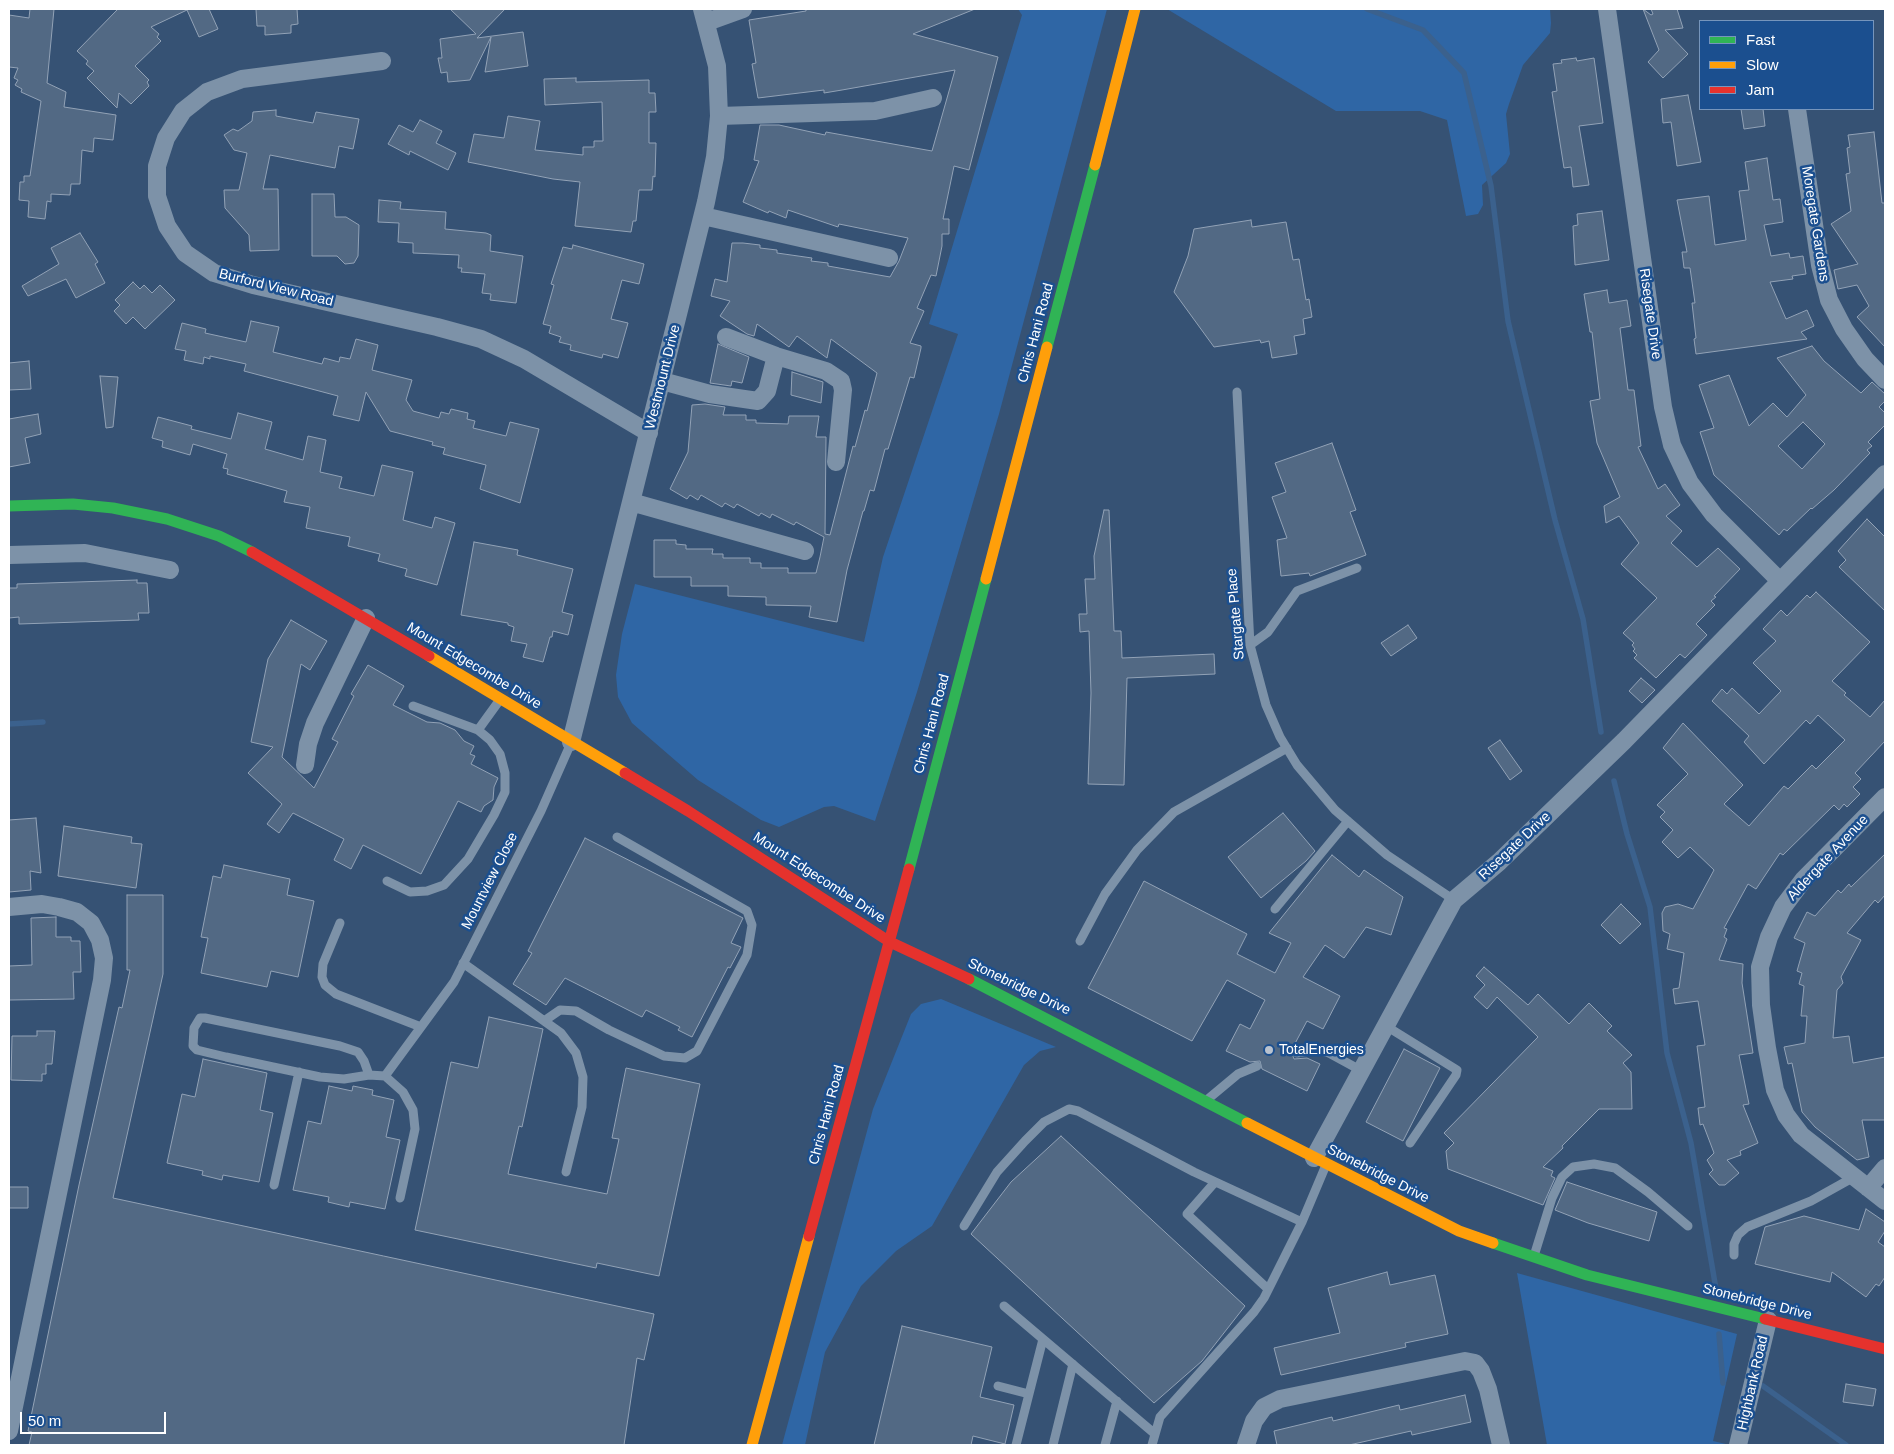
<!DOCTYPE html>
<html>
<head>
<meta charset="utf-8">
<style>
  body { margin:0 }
  #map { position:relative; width:1894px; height:1454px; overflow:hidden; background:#365274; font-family:Helvetica,sans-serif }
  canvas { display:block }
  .frame { position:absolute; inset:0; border:10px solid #fff; pointer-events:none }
  .legend { position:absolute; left:1699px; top:20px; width:175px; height:90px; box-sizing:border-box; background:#1b4f8f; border:1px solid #7695bc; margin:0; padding:6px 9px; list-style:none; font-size:15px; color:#fff }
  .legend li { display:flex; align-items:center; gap:10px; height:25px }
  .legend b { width:25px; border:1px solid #7695bc }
  .scale { position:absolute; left:20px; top:1412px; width:146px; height:22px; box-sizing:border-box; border:2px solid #fff; border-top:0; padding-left:6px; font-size:15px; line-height:18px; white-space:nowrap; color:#fff; -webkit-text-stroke:4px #1b4f8f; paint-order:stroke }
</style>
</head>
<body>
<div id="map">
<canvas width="1894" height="1454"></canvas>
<div class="frame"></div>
<ul class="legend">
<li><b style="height:6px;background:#30b455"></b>Fast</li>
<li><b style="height:6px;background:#ff9f0a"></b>Slow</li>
<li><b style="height:6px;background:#e5322d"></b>Jam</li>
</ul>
<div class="scale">50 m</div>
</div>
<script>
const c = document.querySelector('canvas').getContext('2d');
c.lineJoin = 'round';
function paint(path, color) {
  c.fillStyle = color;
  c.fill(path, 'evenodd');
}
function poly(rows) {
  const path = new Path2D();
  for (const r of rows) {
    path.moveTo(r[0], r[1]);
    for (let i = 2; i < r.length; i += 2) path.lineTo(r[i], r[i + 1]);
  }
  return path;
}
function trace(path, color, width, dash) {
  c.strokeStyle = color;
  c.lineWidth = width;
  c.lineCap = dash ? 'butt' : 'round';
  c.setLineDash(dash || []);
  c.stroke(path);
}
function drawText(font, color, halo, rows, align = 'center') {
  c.font = font + ' Helvetica,sans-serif';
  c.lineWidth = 5;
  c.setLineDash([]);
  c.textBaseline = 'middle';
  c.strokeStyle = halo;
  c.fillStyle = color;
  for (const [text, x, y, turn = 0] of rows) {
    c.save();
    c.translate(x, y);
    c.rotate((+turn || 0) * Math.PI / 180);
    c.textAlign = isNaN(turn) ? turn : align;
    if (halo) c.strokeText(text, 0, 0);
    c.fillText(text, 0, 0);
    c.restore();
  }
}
paint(poly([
  [1018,9,1107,9,999,414,917,692,875,821,834,806,824,807,779,827,761,820,698,780,632,723,618,697,616,675,622,634,635,584,864,642,883,557,958,334,929,324,1022,15],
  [1167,9,1550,9,1551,23,1550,33,1523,65,1509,104,1506,114,1510,154,1506,163,1482,185,1483,205,1478,214,1466,216,1447,120,1420,111,1336,111],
  [941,999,1056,1047,1040,1051,1024,1065,932,1226,896,1251,861,1286,825,1352,805,1445,782,1445,873,1109,911,1014,921,1004],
  [1517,1273,1737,1334,1713,1441,1730,1445,1547,1445]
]), '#2f66a5');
trace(poly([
  [1367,9,1423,30,1464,73,1491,186,1508,321,1555,520,1583,619,1601,732],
  [9,724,43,722],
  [1614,781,1627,834,1650,907,1667,1053,1691,1143,1716,1289],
  [1719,1334,1723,1383],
  [1763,1386,1846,1445]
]), '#3b618d', 5.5);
const building = poly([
  [30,9,54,9,47,83,66,92,64,107,116,115,113,140,94,138,93,152,82,150,80,184,71,184,70,195,51,194,51,202,47,201,45,219,28,217,29,201,19,200,20,182,24,182,24,176,30,176,41,101,21,92,22,89,15,85,18,80,14,78,18,68,9,67,9,15,29,18,30,9],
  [118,9,209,9,218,29,199,37,187,10,151,27,159,34,157,37,161,41,135,66,149,80,147,82,149,86,131,104,119,93,117,108,87,78,94,71,86,64,88,61,77,51,118,9],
  [256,9,297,9,298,24,291,25,291,33,265,35,265,26,257,26,256,9],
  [450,9,505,9,477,38,523,32,528,66,485,72,491,37,470,80,448,82,447,72,441,73,438,58,442,58,440,39,476,34,450,9],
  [806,9,975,9,913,34,998,57,969,170,954,166,943,219,949,219,949,234,942,234,942,246,936,276,931,275,917,308,924,311,910,343,921,346,921,348,914,378,910,377,888,449,885,449,874,491,870,490,864,511,863,511,847,570,837,622,809,617,811,606,766,605,766,597,728,596,728,586,691,586,691,577,654,577,654,540,676,540,676,544,686,545,686,549,713,549,712,554,723,554,723,558,750,558,750,563,761,563,761,568,788,568,788,573,816,573,820,557,824,537,796,522,794,525,772,514,770,518,761,513,759,516,737,504,734,508,725,503,722,507,701,495,698,500,690,495,687,499,670,489,688,452,692,405,705,404,725,407,723,415,746,415,746,420,756,420,756,423,788,424,789,416,819,416,816,437,826,437,825,534,830,535,853,446,855,447,865,410,867,411,877,373,831,339,827,358,797,336,789,347,757,324,754,336,747,334,720,316,730,301,711,296,715,279,727,282,732,243,743,243,760,245,760,248,777,250,777,253,812,258,811,261,828,263,828,266,890,277,899,261,908,238,839,224,838,227,788,210,786,218,769,211,768,213,743,202,759,161,754,160,760,125,779,125,825,135,826,132,932,151,955,70,842,90,824,93,824,90,758,98,752,64,756,63,749,20,806,11,806,9],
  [1643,9,1651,15,1653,14,1651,9,1677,9,1683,28,1665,30,1688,54,1663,78,1648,62,1659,50,1643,9],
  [1576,58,1577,61,1594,58,1603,123,1579,126,1589,185,1573,187,1571,167,1564,168,1552,92,1557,91,1553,64,1562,63,1561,60,1576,58],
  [576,78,576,82,649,80,649,93,655,93,656,112,649,112,649,143,656,143,655,177,653,176,652,190,639,190,636,221,633,221,631,232,575,226,580,182,553,179,468,162,474,134,504,138,508,116,540,121,535,150,583,155,583,147,594,147,594,141,603,141,602,102,545,105,544,79,576,78],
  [1688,95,1701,162,1677,166,1671,122,1663,123,1661,99,1688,95],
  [1741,109,1763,109,1765,126,1744,129,1741,109],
  [276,110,276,116,313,123,316,112,359,119,353,149,339,146,335,168,270,155,263,189,278,189,279,250,250,251,249,235,225,208,224,190,239,190,247,153,234,150,224,135,233,129,238,131,252,121,253,112,276,110],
  [420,120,442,131,436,143,456,153,448,170,410,151,409,155,388,144,399,125,413,132,420,120],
  [1874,132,1882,203,1885,203,1885,347,1857,317,1869,306,1857,285,1838,289,1834,270,1858,264,1831,224,1851,211,1846,174,1850,173,1847,148,1850,147,1848,135,1874,132],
  [1767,158,1773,200,1780,199,1783,222,1764,225,1771,256,1789,253,1790,258,1803,256,1806,274,1792,276,1793,279,1770,282,1786,319,1807,310,1814,326,1801,332,1807,339,1696,354,1694,339,1696,338,1692,303,1695,303,1690,268,1684,268,1682,252,1687,252,1677,200,1709,196,1715,245,1746,240,1739,191,1749,190,1745,162,1767,158],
  [312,194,334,194,335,217,346,217,359,225,358,256,354,263,345,264,337,256,312,256,312,194],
  [379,200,401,202,400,209,446,212,445,229,486,233,491,235,490,251,523,256,516,303,490,300,491,294,482,293,485,274,461,272,462,268,458,268,459,255,413,253,413,243,398,242,399,223,378,222,379,200],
  [1602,211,1609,260,1575,265,1573,226,1578,225,1577,214,1602,211],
  [1251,220,1252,227,1286,222,1293,260,1299,259,1306,300,1309,299,1312,317,1303,319,1305,334,1294,336,1297,354,1272,358,1269,341,1261,343,1260,340,1214,347,1174,292,1188,256,1194,229,1251,220],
  [80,233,98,262,95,264,105,283,76,298,66,279,28,296,22,286,59,264,51,248,80,233],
  [573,245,644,264,639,284,622,280,611,319,628,323,618,358,603,354,602,358,570,350,571,345,559,342,561,337,549,333,551,326,543,324,554,285,551,284,563,247,572,249,573,245],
  [133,282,140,289,144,285,152,293,160,285,175,300,145,329,133,317,126,324,114,311,120,305,115,300,133,282],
  [1607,290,1609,303,1627,300,1631,326,1620,328,1628,390,1634,390,1641,446,1638,447,1658,489,1665,484,1680,505,1666,516,1682,531,1671,543,1697,567,1718,548,1740,569,1714,596,1716,597,1711,601,1715,605,1696,624,1707,635,1685,658,1680,654,1656,678,1634,658,1637,655,1633,651,1635,649,1632,645,1634,643,1623,633,1657,598,1621,564,1639,543,1619,516,1606,523,1604,506,1620,497,1597,443,1590,401,1600,399,1592,332,1590,332,1584,294,1607,290],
  [251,321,279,327,273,352,322,364,324,358,339,362,340,357,350,359,356,339,378,345,372,370,412,380,406,400,413,411,439,418,441,412,449,414,451,409,468,413,467,419,475,421,473,428,506,436,510,422,539,429,520,503,480,489,486,465,443,454,445,448,432,445,433,442,390,431,366,392,359,421,333,415,338,396,244,371,246,364,210,356,210,359,204,357,203,364,184,360,186,351,175,349,182,323,206,329,205,333,246,342,251,321],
  [718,344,749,357,742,383,732,381,731,386,710,383,718,344],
  [1812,346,1824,361,1861,393,1872,382,1885,394,1885,401,1879,407,1885,413,1885,425,1868,442,1872,446,1867,450,1870,453,1834,490,1812,509,1811,508,1787,531,1784,529,1779,535,1714,475,1700,432,1714,428,1699,385,1729,375,1749,426,1773,403,1787,417,1806,395,1777,358,1812,346],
  [1803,422,1825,444,1802,469,1778,446,1803,422],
  [29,361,31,389,9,390,9,363,29,361],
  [792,372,823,382,821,403,791,395,792,372],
  [100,376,118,377,113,427,106,428,100,376],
  [238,413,272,422,265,449,303,460,308,436,326,440,320,472,342,477,339,488,374,496,382,465,413,472,403,520,432,528,435,517,455,523,437,585,405,576,407,569,378,561,380,554,348,546,350,537,306,528,310,507,284,502,287,491,227,474,228,469,223,468,227,454,193,444,190,455,162,447,163,441,152,438,158,417,192,426,191,429,231,439,238,413],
  [38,414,41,434,25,438,30,463,9,467,9,419,38,414],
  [1332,443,1356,510,1350,512,1366,555,1310,576,1309,573,1281,576,1277,540,1287,538,1272,497,1286,492,1275,463,1332,443],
  [1104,510,1109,510,1114,631,1121,631,1122,658,1214,654,1215,674,1127,678,1124,785,1088,784,1091,693,1089,631,1080,632,1079,614,1087,614,1085,579,1095,579,1094,556,1104,510],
  [1867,519,1885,537,1885,611,1839,567,1846,560,1838,551,1867,519],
  [474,542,518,550,517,555,573,569,562,612,573,615,568,635,553,631,552,637,550,637,543,662,523,657,527,644,511,641,514,627,508,625,508,623,461,615,474,542],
  [137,580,137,583,147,583,149,613,138,613,139,620,19,624,19,617,9,618,9,588,17,588,17,584,137,580],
  [1816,592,1870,642,1832,681,1846,693,1844,695,1870,717,1885,700,1885,741,1855,773,1861,779,1853,787,1860,794,1847,807,1844,804,1839,810,1834,805,1783,855,1780,853,1756,889,1748,884,1724,928,1727,929,1724,937,1727,939,1719,960,1743,964,1742,983,1753,1053,1739,1055,1749,1104,1743,1105,1758,1143,1740,1151,1741,1155,1727,1160,1739,1173,1725,1185,1719,1185,1709,1174,1713,1170,1707,1160,1714,1153,1703,1124,1700,1125,1698,1108,1705,1107,1697,1046,1705,1045,1698,1001,1675,1004,1673,989,1679,988,1684,953,1667,949,1670,934,1663,931,1662,913,1665,907,1678,904,1693,909,1714,870,1690,847,1678,858,1662,842,1673,830,1660,817,1665,812,1657,805,1688,774,1663,748,1683,723,1743,785,1724,804,1749,826,1784,786,1788,789,1812,765,1816,769,1845,740,1818,715,1810,724,1806,720,1764,764,1744,742,1749,736,1712,701,1722,689,1727,694,1732,688,1759,714,1781,691,1753,663,1776,641,1763,629,1781,610,1787,616,1807,595,1810,598,1816,592],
  [291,620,327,641,310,670,301,664,282,757,314,788,338,742,332,739,354,696,351,694,368,665,404,686,393,705,427,722,440,723,455,730,464,741,474,746,470,754,475,756,471,764,498,778,494,787,493,800,484,806,481,812,458,801,421,874,363,845,351,869,334,860,344,839,293,813,279,833,267,824,282,804,248,773,273,747,251,742,268,659,291,620],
  [1408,625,1417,638,1391,656,1381,643,1408,625],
  [1641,678,1655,690,1642,703,1629,691,1641,678],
  [1500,740,1522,771,1510,780,1488,748,1500,740],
  [1283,813,1315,851,1306,861,1261,898,1228,857,1283,813],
  [36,818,41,873,30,871,31,890,9,892,9,820,36,818],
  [64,826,132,837,131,843,142,844,136,888,58,876,64,826],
  [585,838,743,918,731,943,741,947,730,968,728,967,692,1037,678,1030,680,1027,646,1010,642,1017,565,978,546,1005,513,984,532,953,528,951,585,838],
  [1885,854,1885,895,1878,903,1875,900,1847,933,1861,940,1841,977,1843,983,1837,990,1833,1038,1849,1036,1853,1063,1885,1057,1885,1120,1862,1120,1869,1157,1857,1160,1815,1127,1802,1112,1792,1063,1788,1064,1784,1047,1805,1043,1807,1016,1801,1016,1804,986,1799,984,1802,973,1797,971,1805,943,1794,938,1807,912,1815,916,1838,890,1841,893,1849,884,1851,887,1885,854],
  [1332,855,1359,877,1364,870,1403,897,1391,935,1366,927,1344,958,1325,945,1303,977,1340,996,1323,1029,1307,1021,1291,1051,1294,1059,1307,1058,1320,1064,1307,1091,1262,1069,1260,1061,1250,1062,1226,1051,1240,1024,1250,1029,1265,1000,1227,980,1192,1041,1088,988,1144,881,1247,934,1237,954,1275,973,1291,943,1269,933,1332,855],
  [224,865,290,879,287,895,314,901,298,977,271,971,267,987,201,973,208,938,201,937,213,876,221,878,224,865],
  [127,895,163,895,163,974,113,1198,654,1314,644,1360,637,1358,624,1445,29,1445,32,1432,28,1431,79,1185,119,1007,122,1008,130,970,127,970,127,895],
  [1621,904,1641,924,1620,944,1601,925,1621,904],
  [56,917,56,937,71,937,71,941,80,941,81,972,73,972,74,999,9,1000,9,966,32,965,31,918,56,917],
  [1484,967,1528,1005,1538,994,1569,1024,1589,1003,1612,1026,1607,1031,1632,1055,1623,1063,1631,1072,1632,1109,1599,1109,1562,1146,1563,1148,1543,1167,1553,1171,1551,1176,1555,1178,1543,1205,1448,1169,1446,1151,1454,1143,1444,1133,1538,1037,1497,997,1487,1009,1474,997,1485,985,1476,976,1484,967],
  [489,1017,543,1029,522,1127,519,1126,508,1174,607,1194,619,1139,612,1138,626,1068,700,1084,659,1276,597,1263,596,1268,415,1230,451,1062,478,1068,489,1017],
  [37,1031,55,1031,52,1064,46,1064,46,1074,42,1074,42,1081,11,1080,12,1036,37,1036,37,1031],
  [1404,1049,1440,1068,1403,1141,1366,1122,1404,1049],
  [203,1059,267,1073,260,1110,273,1113,259,1182,223,1175,222,1180,202,1175,203,1171,167,1163,182,1094,195,1097,203,1059],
  [329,1086,352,1091,353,1086,373,1090,372,1095,394,1100,386,1137,400,1140,385,1209,350,1202,349,1207,328,1202,329,1197,293,1190,308,1121,321,1124,329,1086],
  [1061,1136,1245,1306,1202,1361,1154,1403,971,1234,1011,1182,1061,1136],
  [1567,1182,1657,1212,1649,1241,1588,1223,1555,1210,1567,1182],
  [9,1187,28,1187,28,1208,9,1208,9,1187],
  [1866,1209,1885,1222,1885,1231,1878,1242,1885,1247,1885,1277,1879,1286,1876,1284,1866,1297,1832,1272,1830,1282,1755,1264,1765,1227,1804,1216,1859,1230,1866,1209],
  [1387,1272,1390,1285,1435,1275,1448,1334,1405,1343,1406,1347,1281,1375,1274,1348,1340,1333,1328,1288,1387,1272],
  [902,1326,992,1347,980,1397,1014,1405,1005,1444,973,1436,971,1445,874,1445,902,1326],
  [1846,1384,1876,1389,1873,1406,1843,1402,1846,1384],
  [1465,1395,1471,1422,1412,1435,1411,1431,1349,1445,1277,1445,1274,1431,1332,1417,1333,1421,1399,1405,1400,1410,1465,1395]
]);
paint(building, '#526984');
trace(building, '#92a2b6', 1);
trace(poly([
  [1237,392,1250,645,1266,705,1280,737,1297,765,1335,810,1387,855,1454,900],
  [1250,645,1268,632,1297,591,1357,568],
  [478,730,499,701],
  [387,881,410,892,427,891,444,885,468,859,494,815,505,792,505,773,500,754,490,740,478,730,413,706],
  [1275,909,1348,821],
  [340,923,323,964,322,977,325,985,336,994,421,1027],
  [1080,941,1105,894,1137,850,1174,812,1287,748],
  [463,963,561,1033,576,1053,583,1077,582,1107,566,1172],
  [544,1021,560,1010,576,1011,609,1030,664,1056,685,1058,697,1051,747,955,752,925,747,911,617,837],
  [1386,1026,1457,1070,1456,1075,1410,1143],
  [1297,1053,1317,1050,1329,1053,1362,1071],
  [369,1075,364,1061,358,1052,340,1046,205,1018,200,1018,194,1028,193,1046,197,1050,226,1057,320,1077,344,1079,369,1075,385,1076],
  [1208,1099,1238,1074,1257,1066],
  [1215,1182,1187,1214,1268,1289],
  [274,1185,299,1072],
  [400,1198,415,1129,413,1110,403,1092,385,1076,454,982,541,811,571,743],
  [964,1226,997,1172,1025,1141,1044,1122,1069,1109,1078,1111,1194,1172,1302,1222],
  [1734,1255,1734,1244,1738,1235,1747,1227,1811,1201,1854,1177],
  [1534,1256,1552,1198,1562,1177,1573,1167,1594,1164,1615,1168,1648,1192,1688,1226],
  [1004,1306,1155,1434],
  [998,1386,1029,1394],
  [1016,1445,1043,1339],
  [1053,1445,1073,1364],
  [1105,1445,1117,1401],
  [1152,1445,1160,1417,1254,1312,1264,1298,1302,1222,1326,1165]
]), '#7d92a8', 9);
trace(poly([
  [1607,9,1663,407,1672,445,1690,483,1714,515,1779,580],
  [707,22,743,9],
  [382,61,242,79,207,92,183,111,166,138,157,166,157,196,167,226,185,253,214,273,253,285,437,327,481,339,524,359,649,433],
  [1797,109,1820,265,1829,300,1844,329,1865,359,1885,380],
  [719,116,875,111,933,98],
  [703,216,889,258],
  [726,337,776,356,826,371,841,381,843,390,836,462],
  [662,381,710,394,758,401,767,391,776,356],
  [631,502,805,551],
  [9,555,85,553,170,570],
  [571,742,706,202,715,157,719,116,717,66,702,9],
  [305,765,308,744,315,723,366,618],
  [1885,797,1804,879,1783,907,1769,937,1760,967,1761,1005,1767,1048,1775,1090,1786,1115,1801,1135,1885,1201],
  [9,907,42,904,59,907,77,912,91,923,100,940,104,958,102,980,9,1431],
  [1314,1158,1454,900,1499,862,1624,741,1885,474],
  [1868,1188,1885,1168],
  [1246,1445,1254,1421,1264,1407,1280,1399,1465,1361,1475,1363,1481,1371,1488,1389,1501,1445],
  [1738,1445,1768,1320]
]), '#7d92a8', 18);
trace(poly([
  [1047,347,1095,165],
  [9,506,73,504,113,508,167,519,219,536,252,552],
  [909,869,986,579],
  [969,979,1247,1123],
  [1493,1243,1587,1275,1765,1319]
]), '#30b455', 11);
trace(poly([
  [1095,165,1135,9],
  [986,579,1047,347],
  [429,656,625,773],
  [1247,1123,1459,1231,1493,1243],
  [752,1445,809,1236]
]), '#ff9f0a', 11);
trace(poly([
  [252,552,429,656],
  [625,773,688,811,890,942,969,979],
  [809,1236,909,869],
  [1765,1319,1885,1349]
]), '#e5322d', 11);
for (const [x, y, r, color] of [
  [1269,1050,5,"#b9c2ce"]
]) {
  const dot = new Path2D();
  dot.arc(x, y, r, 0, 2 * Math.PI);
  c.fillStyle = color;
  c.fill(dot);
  trace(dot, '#1b4f8f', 2);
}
drawText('14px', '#fff', '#1b4f8f', [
  ["Moregate Gardens",1815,224,81],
  ["Burford View Road",276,288,14],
  ["Risegate Drive",1650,314,82],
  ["Chris Hani Road",1036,333,-75],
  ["Westmount Drive",663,377,-76],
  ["Stargate Place",1236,614,-95],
  ["Mount Edgecombe Drive",474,666,31],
  ["Chris Hani Road",932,724,-75],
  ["Risegate Drive",1515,846,-43],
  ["Aldergate Avenue",1828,858,-47],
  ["Mount Edgecombe Drive",819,878,33],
  ["Mountview Close",490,881,-63],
  ["Stonebridge Drive",1019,987,26],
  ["Chris Hani Road",827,1115,-75],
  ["Stonebridge Drive",1378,1174,27],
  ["Stonebridge Drive",1757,1302,14],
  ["Highbank Road",1753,1383,-77]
]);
drawText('14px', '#fff', '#1b4f8f', [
  ["TotalEnergies",1279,1050]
], 'left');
</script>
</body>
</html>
